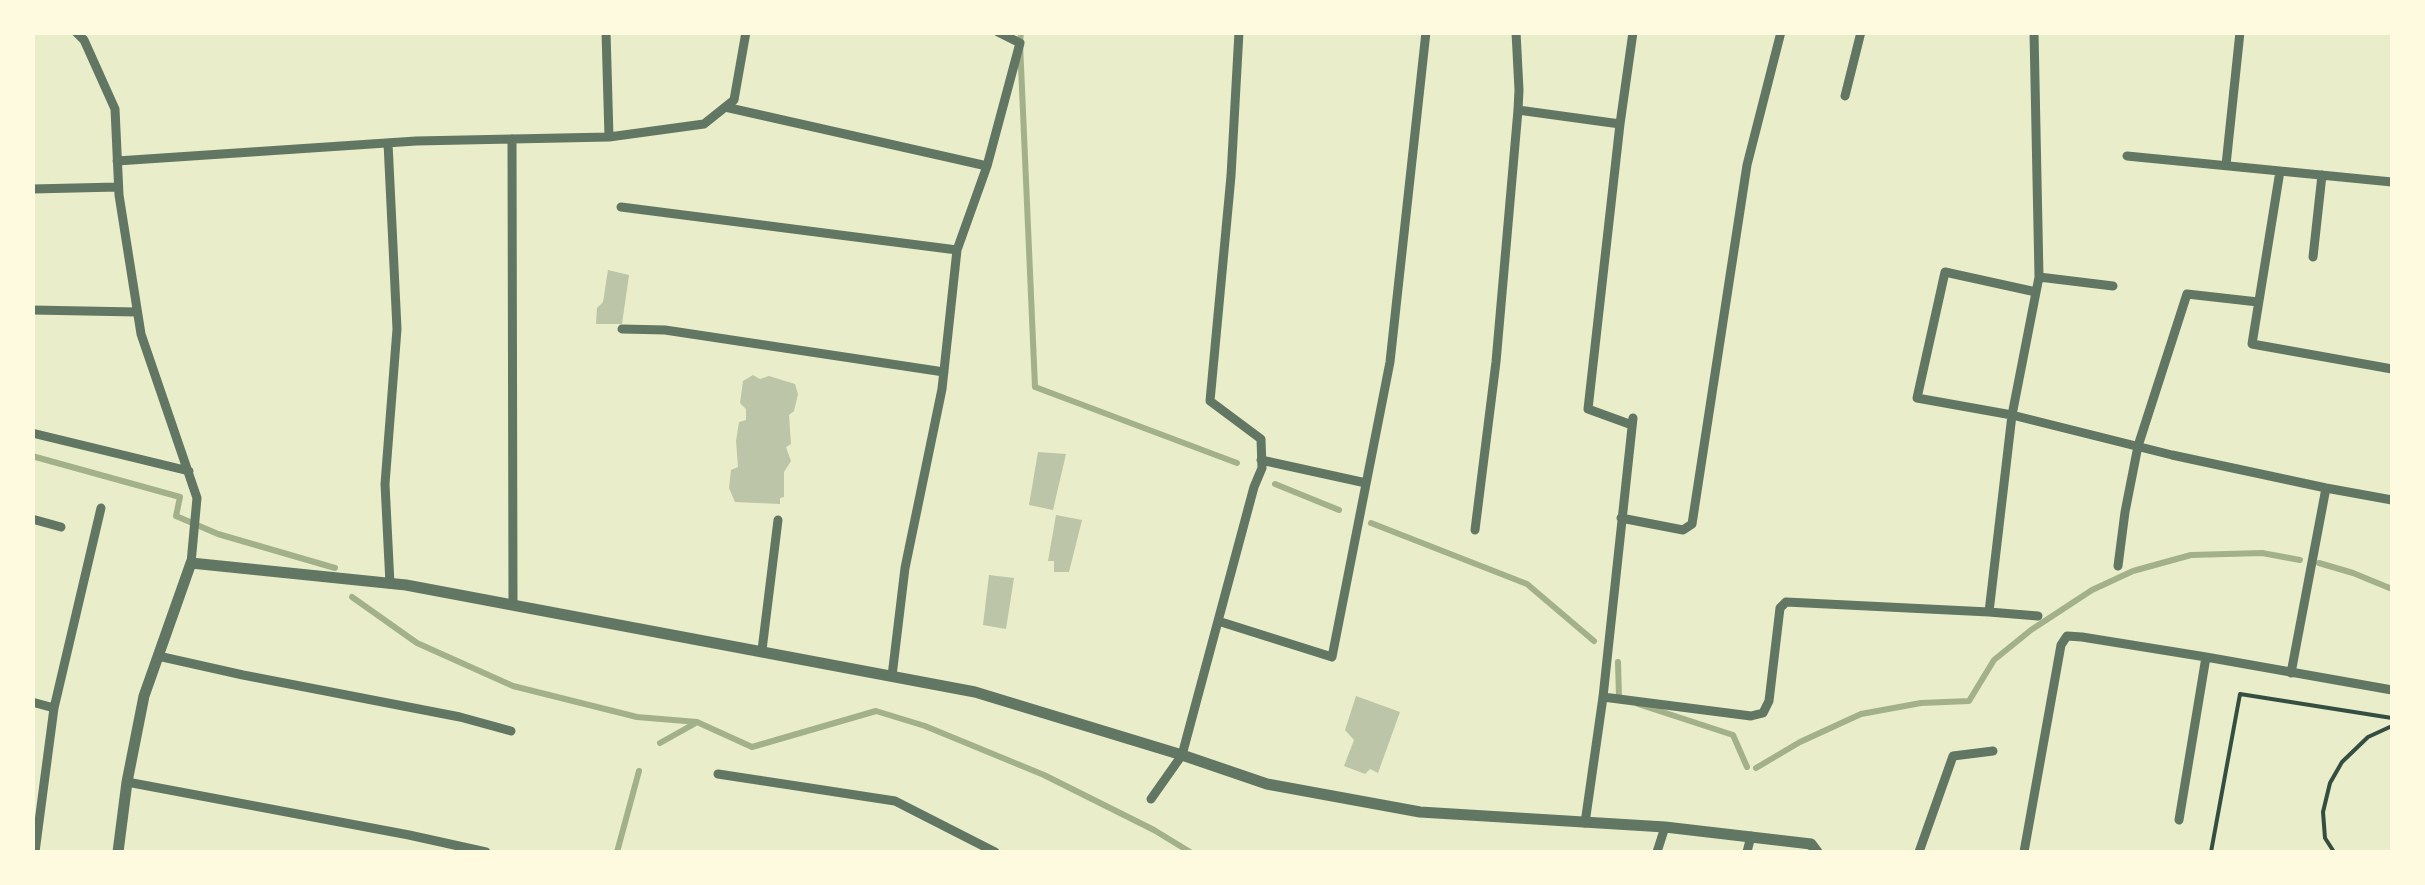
<!DOCTYPE html>
<html>
<head>
<meta charset="utf-8">
<style>
  body { margin:0 }
  #map { position:relative; width:2425px; height:885px; overflow:hidden; background:#e9edc9; font-family:Lora,serif }
  canvas { display:block }
  .frame { position:absolute; inset:0; border:35px solid #fefae0; pointer-events:none }
</style>
</head>
<body>
<div id="map">
<canvas width="2425" height="885"></canvas>
<div class="frame"></div>
</div>
<script>
const c = document.querySelector('canvas').getContext('2d');
c.lineJoin = 'round';
function poly(rows) {
  const path = new Path2D();
  for (const r of rows) {
    path.moveTo(r[0], r[1]);
    for (let i = 2; i < r.length; i += 2) path.lineTo(r[i], r[i + 1]);
  }
  return path;
}
function trace(path, color, width, dash) {
  c.strokeStyle = color;
  c.lineWidth = width;
  c.lineCap = dash ? 'butt' : 'round';
  c.setLineDash(dash || []);
  c.stroke(path);
}
function paint(path, color) {
  c.fillStyle = color;
  c.fill(path, 'evenodd');
}
trace(poly([
  [1021,32,1020,43,1035,387,1237,463],
  [32,456,180,497,176,516,218,534,335,568],
  [1275,484,1339,510],
  [1371,523,1527,584,1594,641],
  [2319,563,2353,573,2392,589],
  [352,597,417,643,513,686,637,717,697,722,752,747,876,711,925,726,1044,775,1154,830,1190,852],
  [1618,662,1619,698,1622,699],
  [1638,704,1733,735,1747,767],
  [660,743,694,724],
  [1756,768,1800,742,1861,714,1921,703,1969,701,1994,660,2031,630,2092,590,2133,571,2191,555,2262,553,2300,560],
  [617,852,639,771]
]), '#a3b18a', 6);
paint(poly([
  [608,270,629,275,622,324,596,324,597,308,603,302],
  [753,375,760,379,769,376,795,384,798,394,794,411,789,415,791,444,786,447,791,461,784,472,784,497,780,498,780,504,735,502,729,488,731,470,738,467,736,441,739,422,746,420,746,409,740,403,743,381],
  [1038,452,1066,454,1053,510,1029,505],
  [1056,515,1082,520,1069,572,1054,572,1054,561,1048,561],
  [989,575,1014,578,1006,629,983,625],
  [1356,696,1400,712,1378,773,1370,769,1365,774,1344,766,1354,740,1345,730]
]), '#bcc5a7');
trace(poly([
  [2211,852,2240,694,2392,718],
  [2334,852,2325,838,2323,812,2330,783,2342,762,2368,737,2392,726]
]), '#344e41', 4);
trace(poly([
  [76,32,84,40,115,109,119,195,141,334,197,498,191,563],
  [606,32,609,137],
  [1845,96,1861,32],
  [725,107,987,166],
  [1518,110,1620,124,1588,409,1632,425],
  [1620,124,1633,32],
  [512,139,513,605],
  [388,143,397,329,385,484,390,584],
  [2127,156,2392,182],
  [117,161,416,141,609,137,704,124,734,100,746,32],
  [2226,165,2240,32],
  [2280,171,2252,344,2392,369],
  [32,189,118,187],
  [621,207,957,250],
  [2313,257,2322,175],
  [2039,277,2113,286],
  [2036,292,1945,272,1917,398,2012,415,2172,455,2326,488,2392,500],
  [32,310,137,312],
  [622,329,665,330,944,372],
  [32,433,189,471],
  [1261,460,1366,483],
  [1621,518,1683,530,1692,524,1747,165,1781,32],
  [32,519,61,527],
  [1475,530,1496,362,1518,110,1519,90,1516,32],
  [2118,566,2125,512,2138,446,2187,294,2258,302],
  [1989,612,2012,415,2039,277,2034,32],
  [1218,621,1332,657,1390,362,1426,32],
  [762,650,778,520],
  [158,656,243,675,460,717,511,731],
  [2291,673,2326,488],
  [892,676,905,568,942,389,957,250,987,166,1020,43,998,32],
  [1603,697,1751,716,1763,713,1769,701,1780,608,1786,602,1989,612,2038,616],
  [32,702,54,708],
  [718,774,895,801,995,852],
  [127,782,409,835,486,852],
  [1151,799,1182,755,1254,487,1262,468,1261,439,1210,401,1231,176,1239,32],
  [2179,820,2206,657],
  [1585,823,1603,697,1633,418],
  [35,852,54,708,101,508],
  [1657,852,1665,827],
  [1747,852,1751,836],
  [1919,852,1953,756,1993,751],
  [2024,852,2061,645,2067,636,2082,637,2206,657,2392,690]
]), '#617663', 9);
trace(poly([
  [118,852,127,782,144,696,191,563,406,585,975,692,1182,755,1267,784,1420,812,1665,827,1811,844,1817,852]
]), '#617663', 11);
</script>
</body>
</html>
